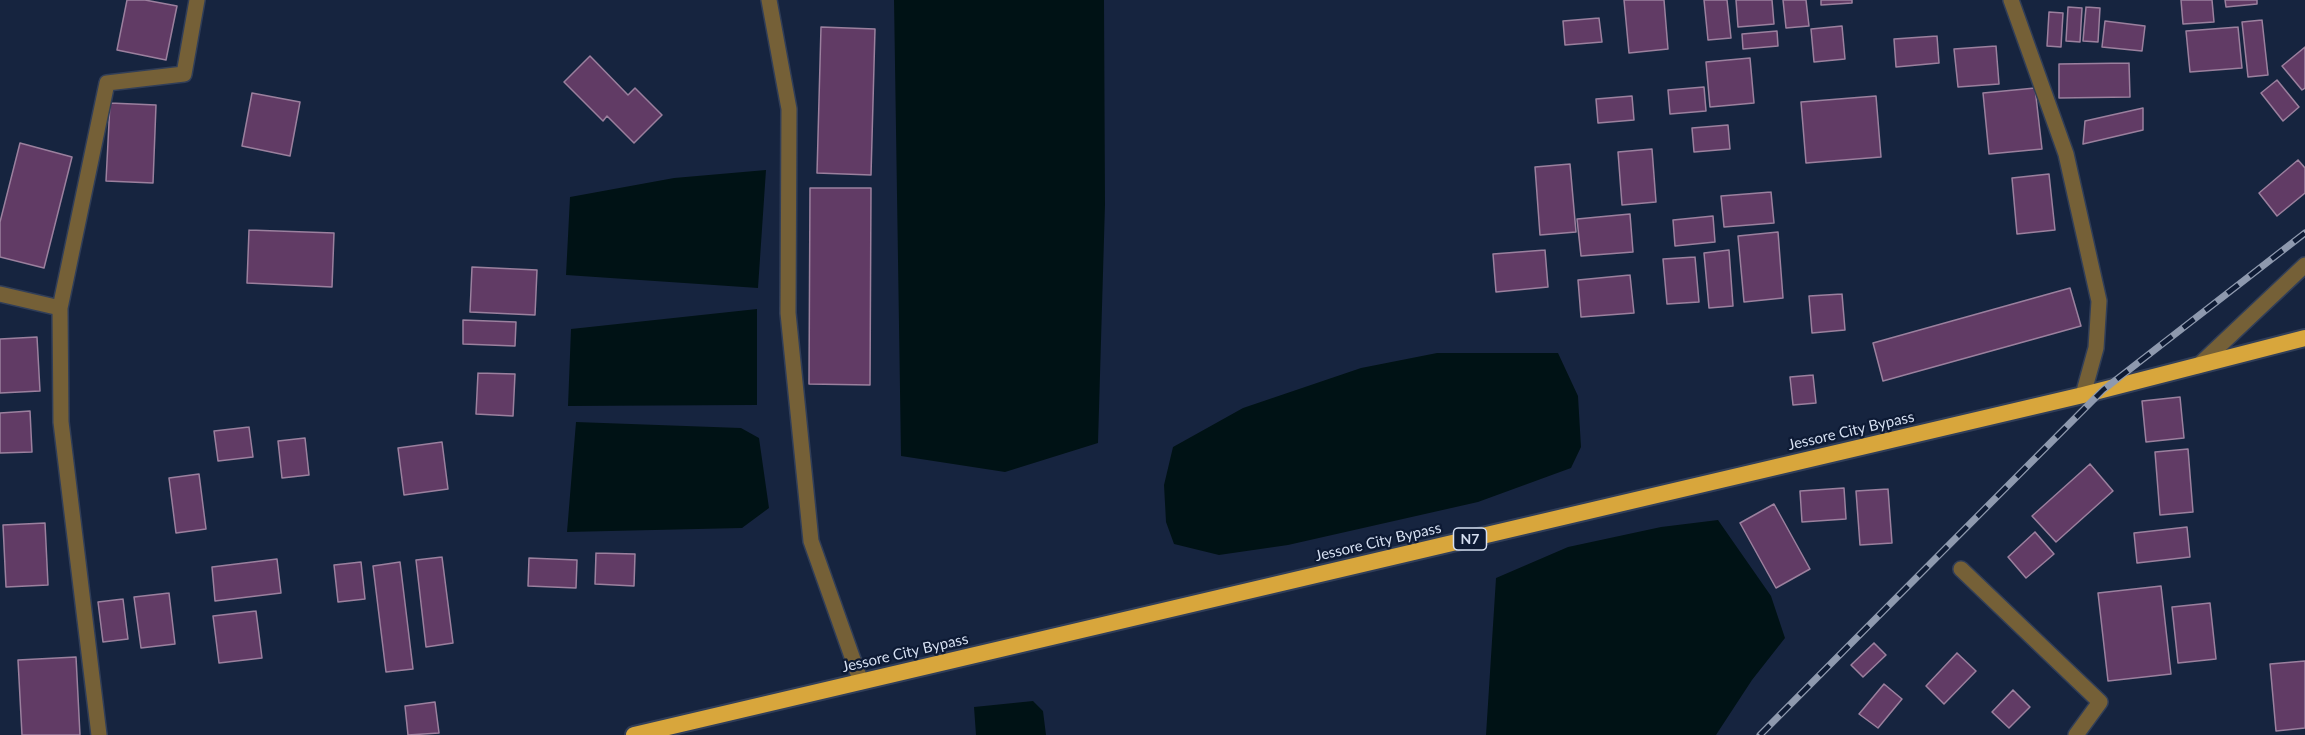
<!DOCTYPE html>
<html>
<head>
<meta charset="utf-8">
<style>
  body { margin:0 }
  canvas { display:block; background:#16243f }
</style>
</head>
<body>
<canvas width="2305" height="735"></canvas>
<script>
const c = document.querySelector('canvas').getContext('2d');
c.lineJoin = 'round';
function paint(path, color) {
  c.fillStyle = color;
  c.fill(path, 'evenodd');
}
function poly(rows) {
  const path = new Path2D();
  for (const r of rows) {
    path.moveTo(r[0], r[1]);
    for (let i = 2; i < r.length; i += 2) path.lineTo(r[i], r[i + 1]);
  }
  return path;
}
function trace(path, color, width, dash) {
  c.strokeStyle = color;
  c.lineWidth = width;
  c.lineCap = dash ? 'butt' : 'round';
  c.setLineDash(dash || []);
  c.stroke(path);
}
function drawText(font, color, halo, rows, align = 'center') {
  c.font = font + ' Lato,sans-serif';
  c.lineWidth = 4.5;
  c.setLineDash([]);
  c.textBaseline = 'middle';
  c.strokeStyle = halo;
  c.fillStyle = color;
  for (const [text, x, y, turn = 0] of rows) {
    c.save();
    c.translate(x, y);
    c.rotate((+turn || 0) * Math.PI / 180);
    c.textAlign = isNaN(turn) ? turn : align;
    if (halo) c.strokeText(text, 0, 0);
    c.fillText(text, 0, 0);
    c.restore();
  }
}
paint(poly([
  [894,0,1104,0,1105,205,1098,443,1005,472,901,456],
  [766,170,758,288,566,275,570,197,674,178],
  [757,309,757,405,568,406,571,329],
  [1437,353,1558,353,1578,396,1581,447,1571,468,1478,502,1288,545,1219,555,1174,544,1166,522,1164,485,1173,447,1243,408,1361,368],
  [576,422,741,428,759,438,769,508,742,528,567,532],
  [1718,520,1771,596,1785,638,1752,680,1716,735,1486,735,1496,578,1568,547,1661,527],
  [1033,701,1043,711,1046,735,976,735,974,707]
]), '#001215');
const building = poly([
  [127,0,145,0,177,6,166,60,117,50,127,0],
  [1624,0,1664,0,1668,49,1629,53,1624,0],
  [1704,0,1727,0,1731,38,1708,40,1704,0],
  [1736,0,1772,0,1774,24,1738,27,1736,0],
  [1783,0,1806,0,1809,26,1786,28,1783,0],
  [1821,0,1852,0,1852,3,1821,5,1821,0],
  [2181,0,2212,0,2214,22,2183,24,2181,0],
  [2225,0,2257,0,2257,4,2226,7,2225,0],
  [2068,7,2082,8,2080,42,2066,41,2068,7],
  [2086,7,2100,8,2098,42,2083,41,2086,7],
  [2049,12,2063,13,2061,47,2047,46,2049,12],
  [1599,18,1602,42,1565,45,1563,21,1599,18],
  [2262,20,2268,75,2248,77,2242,22,2262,20],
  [2105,21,2145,26,2142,51,2102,47,2105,21],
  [1842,26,1845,59,1814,62,1811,29,1842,26],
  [821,27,875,29,871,175,817,173,821,27],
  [2238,27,2242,68,2190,72,2186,31,2238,27],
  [1777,31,1778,46,1743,49,1742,34,1777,31],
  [1937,36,1939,63,1896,67,1894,39,1937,36],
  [1996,46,1999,84,1958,87,1954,49,1996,46],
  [2305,47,2305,88,2302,90,2282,66,2305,47],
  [590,56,628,95,635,88,662,115,634,143,607,116,603,121,564,82,590,56],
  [1750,58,1754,103,1710,107,1706,62,1750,58],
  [2129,63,2130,97,2059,98,2059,64,2129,63],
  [2277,80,2299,107,2283,121,2261,93,2277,80],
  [1704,87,1706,111,1670,114,1668,90,1704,87],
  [2035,88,2042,149,1989,154,1983,93,2035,88],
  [252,93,300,102,290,156,242,146,252,93],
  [1632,96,1634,120,1598,123,1596,99,1632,96],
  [1876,96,1881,157,1806,163,1801,102,1876,96],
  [110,103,156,105,153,183,106,181,110,103],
  [2143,108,2143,130,2083,144,2085,121,2143,108],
  [1728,125,1730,149,1694,152,1692,128,1728,125],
  [20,143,72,157,44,268,0,257,0,222,20,143],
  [1652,149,1656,202,1622,205,1618,152,1652,149],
  [2298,160,2305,168,2305,193,2277,216,2259,193,2298,160],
  [1570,164,1576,232,1540,235,1535,167,1570,164],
  [2049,174,2055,230,2017,234,2012,178,2049,174],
  [810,188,871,188,870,385,809,384,810,188],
  [1771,192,1774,223,1724,227,1721,196,1771,192],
  [1630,214,1633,252,1581,256,1577,219,1630,214],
  [1713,216,1715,242,1675,246,1673,220,1713,216],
  [249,230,334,233,332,287,247,283,249,230],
  [1778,232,1783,298,1744,302,1738,236,1778,232],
  [1545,250,1548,287,1496,292,1493,254,1545,250],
  [1729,250,1733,306,1709,308,1704,253,1729,250],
  [1695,257,1699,302,1667,304,1663,259,1695,257],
  [472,267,537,270,535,315,470,312,472,267],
  [1630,275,1634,313,1581,317,1578,280,1630,275],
  [2070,288,2081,326,1883,381,1873,343,2070,288],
  [1842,294,1845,330,1812,333,1809,296,1842,294],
  [463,320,516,322,515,346,463,344,463,320],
  [37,337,40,391,0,393,0,339,37,337],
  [478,373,515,374,513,416,476,414,478,373],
  [1813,375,1816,403,1793,405,1790,377,1813,375],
  [2180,397,2184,438,2146,442,2142,401,2180,397],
  [30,411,32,452,0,453,0,413,30,411],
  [249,427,253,457,218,461,214,431,249,427],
  [305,438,309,475,282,478,278,441,305,438],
  [442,442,448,489,404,495,398,448,442,442],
  [2188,449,2193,512,2160,515,2155,452,2188,449],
  [2090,464,2113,491,2056,542,2032,516,2090,464],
  [199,474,206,529,176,533,169,478,199,474],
  [1844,488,1846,519,1802,522,1800,491,1844,488],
  [1888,489,1892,543,1860,545,1856,491,1888,489],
  [1774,504,1810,569,1776,588,1740,523,1774,504],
  [45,523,48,585,6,587,3,525,45,523],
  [2187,527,2190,557,2137,563,2134,533,2187,527],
  [2035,532,2054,554,2026,578,2008,557,2035,532],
  [596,553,635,554,634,586,595,584,596,553],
  [442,557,453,643,426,647,416,560,442,557],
  [529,558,577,560,576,588,528,586,529,558],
  [277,559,281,593,215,601,212,567,277,559],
  [361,562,365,599,338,602,334,565,361,562],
  [400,562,413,669,386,672,373,566,400,562],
  [2161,586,2171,674,2108,681,2098,593,2161,586],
  [169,593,175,644,141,648,134,597,169,593],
  [123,599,128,639,103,642,98,602,123,599],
  [2210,603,2216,659,2178,663,2172,607,2210,603],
  [256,611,262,658,219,663,213,616,256,611],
  [1874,643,1886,655,1863,677,1851,665,1874,643],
  [1957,653,1976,671,1944,704,1926,686,1957,653],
  [76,657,80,735,22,735,18,660,76,657],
  [2305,661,2305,728,2276,731,2270,664,2305,661],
  [1884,684,1902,699,1878,728,1859,714,1884,684],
  [2013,690,2030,707,2009,728,1992,712,2013,690],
  [435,702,439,733,408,735,405,706,435,702]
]);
paint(building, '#613b65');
trace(building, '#9b809e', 1.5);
const minor = poly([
  [769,0,789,109,788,313,811,541,861,682],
  [2011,0,2066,154,2099,301,2096,348,2083,395],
  [0,294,60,308],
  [2198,366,2305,265],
  [1961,569,2100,702,2076,735],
  [99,735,61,422,60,308,107,83,184,74,197,0]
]);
const trunk = poly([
  [634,735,2083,395,2305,338]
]);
trace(minor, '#313e58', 18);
trace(trunk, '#313e58', 20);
trace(minor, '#756037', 15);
trace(trunk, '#d8a63c', 16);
const rail = poly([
  [1760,735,2103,390,2305,233]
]);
trace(rail, '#8e99ae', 7);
trace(rail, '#0d1a34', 4.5, [14]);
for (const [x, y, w] of [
  [1470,539,33]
]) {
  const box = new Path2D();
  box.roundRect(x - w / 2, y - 11, w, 22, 4.5);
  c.fillStyle = '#0d1a34';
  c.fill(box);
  trace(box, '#d5dff1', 1.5);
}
drawText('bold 14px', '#d5dff1', null, [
  ["N7",1470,539]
]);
drawText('15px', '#d5dff1', '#0d1a34', [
  ["Jessore City Bypass",1851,431,-13],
  ["Jessore City Bypass",1378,542,-13],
  ["Jessore City Bypass",905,653,-13]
]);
</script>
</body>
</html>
